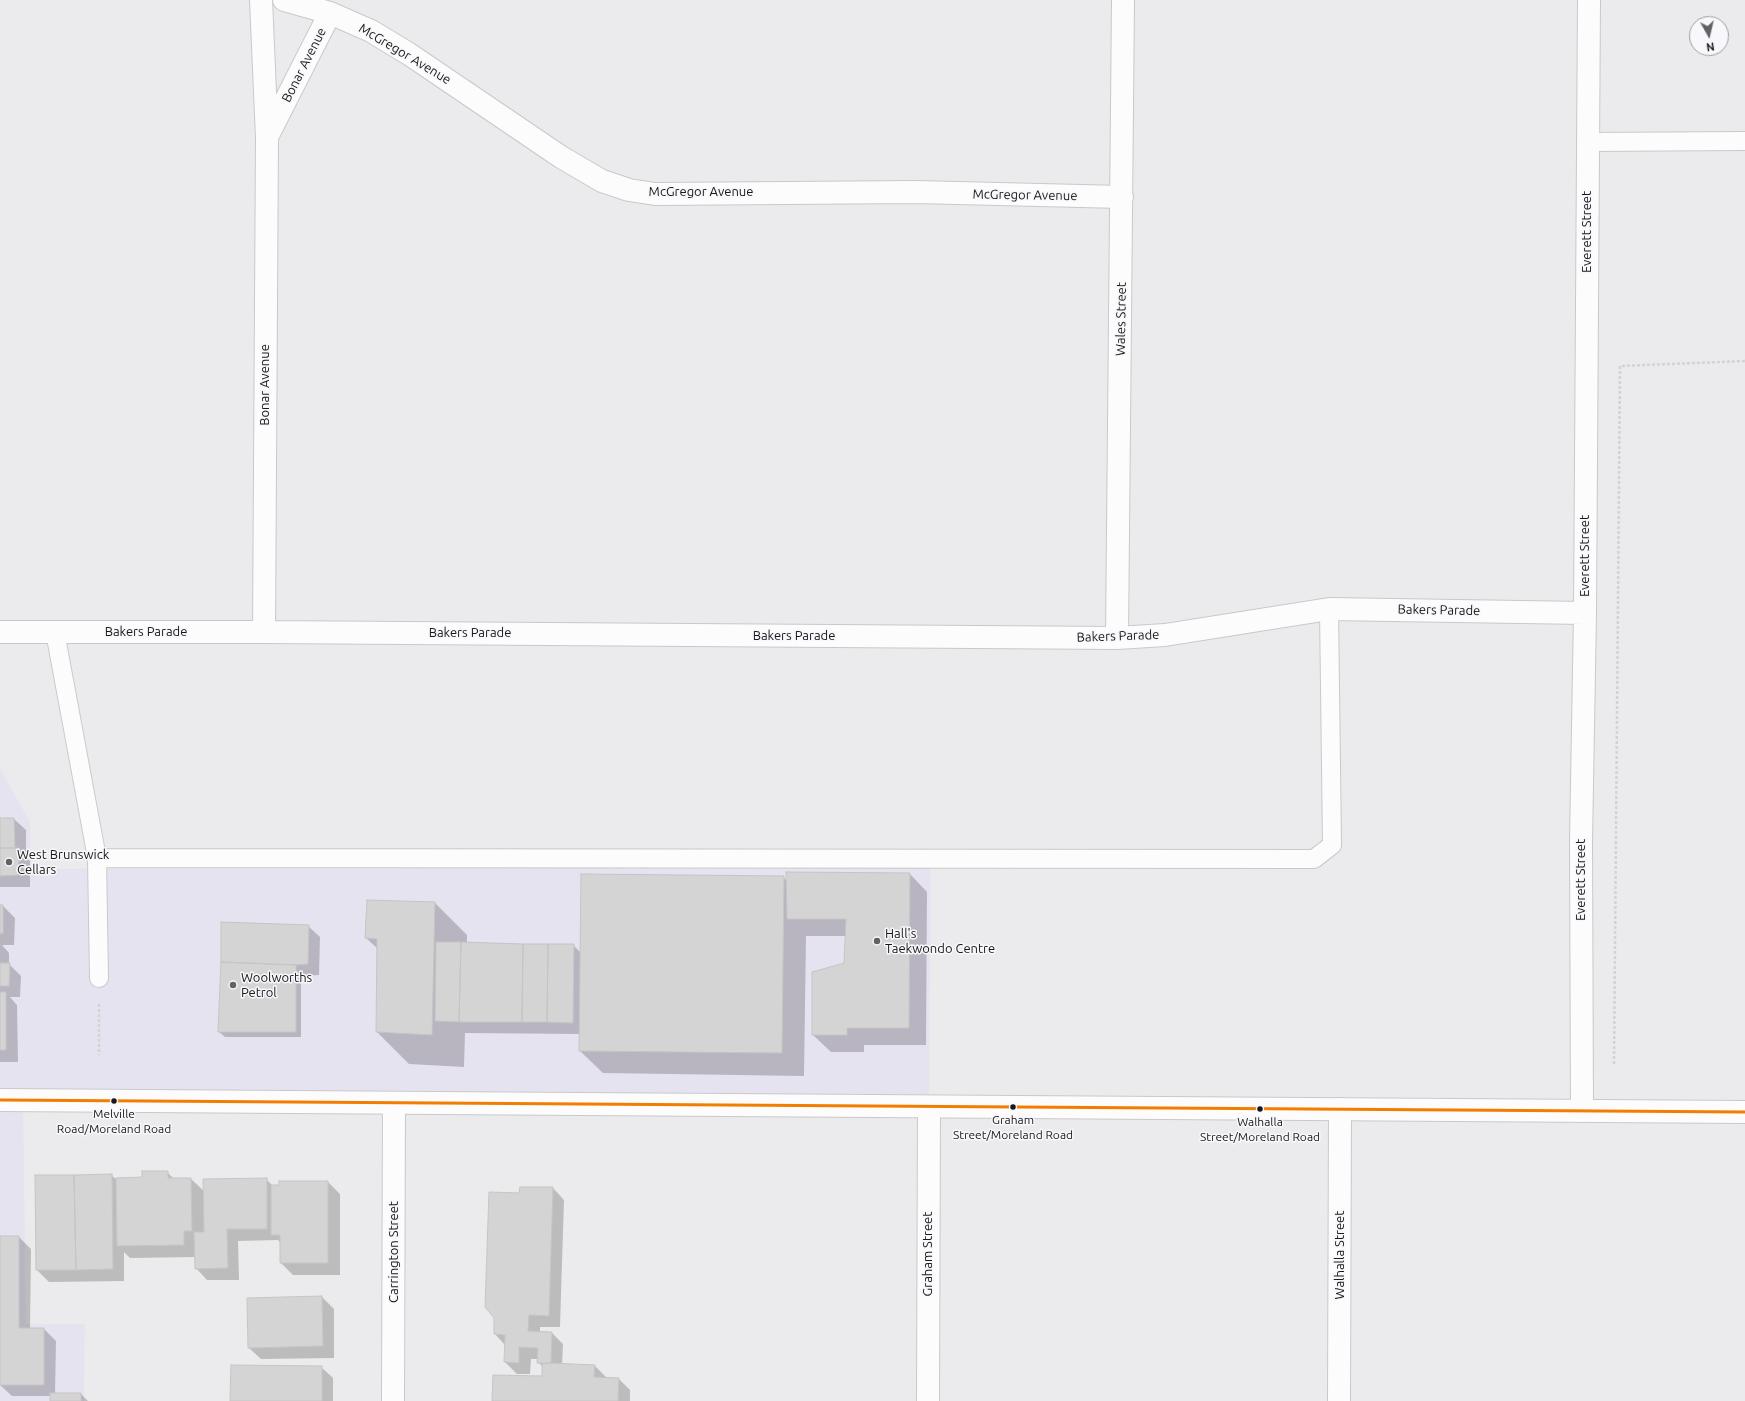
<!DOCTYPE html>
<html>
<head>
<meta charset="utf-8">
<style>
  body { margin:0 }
  #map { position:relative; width:1745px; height:1401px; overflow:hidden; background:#ebebed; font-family:Ubuntu,sans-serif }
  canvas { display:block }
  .north { position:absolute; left:1689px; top:16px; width:40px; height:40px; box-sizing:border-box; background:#f8f7fb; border:1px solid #9e9ea1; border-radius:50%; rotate:172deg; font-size:11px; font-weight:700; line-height:16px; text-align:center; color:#181819 }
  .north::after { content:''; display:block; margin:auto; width:14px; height:18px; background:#626263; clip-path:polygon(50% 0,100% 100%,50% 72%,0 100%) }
</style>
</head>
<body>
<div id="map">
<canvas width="1745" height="1401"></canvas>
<div class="north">N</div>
</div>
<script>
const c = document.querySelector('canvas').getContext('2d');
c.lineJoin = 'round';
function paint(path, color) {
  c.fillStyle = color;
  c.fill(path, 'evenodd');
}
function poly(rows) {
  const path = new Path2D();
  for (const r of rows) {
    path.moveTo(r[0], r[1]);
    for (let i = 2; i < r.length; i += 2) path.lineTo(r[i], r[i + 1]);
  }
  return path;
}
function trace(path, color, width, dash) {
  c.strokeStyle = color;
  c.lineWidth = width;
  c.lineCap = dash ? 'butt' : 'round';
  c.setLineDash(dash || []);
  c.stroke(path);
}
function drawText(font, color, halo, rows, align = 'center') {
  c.font = font + ' Ubuntu,sans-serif';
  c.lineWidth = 3;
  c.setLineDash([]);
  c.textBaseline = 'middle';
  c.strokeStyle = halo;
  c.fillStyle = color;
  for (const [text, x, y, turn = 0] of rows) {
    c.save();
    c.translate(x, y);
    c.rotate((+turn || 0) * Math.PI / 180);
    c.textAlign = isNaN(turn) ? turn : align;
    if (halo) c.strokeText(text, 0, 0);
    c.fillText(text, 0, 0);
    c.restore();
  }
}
paint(poly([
  [0,768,30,822,31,869,931,866,929,1097,23,1090,26,1324,85,1324,84,1401,0,1401]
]), '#e6e3f0');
paint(poly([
  [0,819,14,819,26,830,26,857,30,861,30,887,0,887],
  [910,874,927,892,926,1045,864,1045,864,1052,831,1052,813,1035,845,963,846,936,806,936,804,1076,603,1073,580,1051,580,1034,465,1033,464,1067,409,1064,377,1032,378,949,366,938,435,903,467,935,467,943,573,945,581,953,783,877,787,881],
  [0,906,3,906,15,918,14,945,2,945,9,953,9,964,21,976,20,997,10,997,17,1005,18,1062,0,1062],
  [308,926,320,937,319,975,301,976,301,1037,225,1037,219,1032],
  [167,1172,174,1179,191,1179,205,1192,266,1179,273,1186,328,1182,340,1194,340,1275,293,1275,281,1263,281,1243,278,1240,238,1241,239,1280,207,1280,196,1268,196,1257,130,1258,124,1252,124,1281,49,1282,37,1270,111,1175,117,1180,143,1178],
  [553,1188,564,1200,560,1327,540,1327,540,1332,552,1333,563,1344,562,1365,595,1366,607,1378,619,1379,630,1390,630,1401,493,1401,543,1377,543,1367,538,1362,538,1359,531,1359,530,1374,517,1374,505,1362,505,1345,495,1334,520,1194],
  [19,1237,31,1249,30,1329,44,1329,56,1341,55,1394,81,1394,88,1401,51,1401,51,1396,12,1396,0,1385],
  [322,1297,334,1309,334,1358,261,1359,249,1348],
  [321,1367,333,1378,333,1401,231,1401]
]), '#0003');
const building = poly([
  [0,818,14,818,15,848,0,848,0,818],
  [0,848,19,848,18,875,0,876,0,848],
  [786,872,910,873,909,1028,847,1028,847,1035,812,1035,812,972,844,963,846,919,787,919,786,872],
  [581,874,784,876,782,1053,579,1051,581,874],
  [367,900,435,902,432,1035,376,1032,377,939,365,938,367,900],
  [0,905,3,905,3,934,0,933,0,905],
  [221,922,309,925,308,964,296,965,221,962,221,922],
  [436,942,461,942,459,1022,435,1021,436,942],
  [461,942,523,944,522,1022,459,1022,461,942],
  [523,944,548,944,547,1022,522,1022,523,944],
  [548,944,574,944,573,1023,547,1022,548,944],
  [221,962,296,965,296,1032,218,1032,221,962],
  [0,963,10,963,9,986,0,986,0,963],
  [0,992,6,992,6,1050,0,1050,0,992],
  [142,1171,168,1171,168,1178,191,1178,192,1231,184,1231,184,1245,117,1246,116,1178,142,1177,142,1171],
  [112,1174,113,1269,76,1270,74,1175,112,1174],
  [35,1175,74,1175,76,1270,36,1270,35,1175],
  [267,1178,267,1229,227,1229,228,1268,195,1269,194,1232,204,1232,203,1179,267,1178],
  [279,1181,328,1181,328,1263,280,1263,280,1235,271,1235,271,1185,279,1185,279,1181],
  [520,1187,553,1187,549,1316,529,1315,528,1331,552,1332,551,1363,537,1363,538,1348,519,1347,519,1363,504,1362,505,1335,494,1334,494,1318,485,1307,489,1192,519,1193,520,1187],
  [0,1236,19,1236,19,1328,44,1328,44,1385,0,1385,0,1236],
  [322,1296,323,1346,248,1348,247,1298,322,1296],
  [551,1363,595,1365,594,1377,619,1378,618,1401,492,1401,493,1375,542,1376,542,1364,551,1363],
  [231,1365,322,1366,322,1401,230,1401,231,1365],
  [50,1393,81,1393,81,1401,50,1401,50,1393]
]);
paint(building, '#d5d4d5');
trace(building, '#c6c4c5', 1);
const service = poly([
  [1587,142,1745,141],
  [55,632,97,858,99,978],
  [97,858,1314,859,1332,845,1329,609]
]);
const minor = poly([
  [261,0,267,138,264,632],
  [284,0,330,13,371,31,409,54,561,157,602,181,629,190,655,194,916,192,1122,197],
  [267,137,330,13],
  [0,632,264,632,1117,638,1165,635,1329,609,1585,613],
  [1117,638,1123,0],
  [1582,1111,1581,841,1585,613,1589,0],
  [393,1401,394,1103],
  [928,1401,929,1107],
  [1339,1401,1340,1109]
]);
const secondary = poly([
  [0,1100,1745,1112]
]);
trace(service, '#c9c9cb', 20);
trace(minor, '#c9c9cb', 24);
trace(secondary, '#c9c9cb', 24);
trace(poly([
  [99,1004,99,1055],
  [1614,1064,1620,366,1745,361]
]), '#d3d3d4', 2.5, [3, 2]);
trace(service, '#fcfcfc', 18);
trace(minor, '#fcfcfc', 22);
trace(secondary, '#fcfcfc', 22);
trace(poly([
  [0,1100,1745,1112]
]), '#f37d01', 3);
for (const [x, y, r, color] of [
  [9,862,4,"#626263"],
  [877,941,4,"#626263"],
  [233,985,4,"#626263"],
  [114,1101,3.5,"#181819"],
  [1013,1107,3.5,"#181819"],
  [1260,1109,3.5,"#181819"]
]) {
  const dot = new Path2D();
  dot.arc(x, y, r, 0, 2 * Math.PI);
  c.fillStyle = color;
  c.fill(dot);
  trace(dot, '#f8f7fb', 1.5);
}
drawText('12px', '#181819', '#f8f7fb', [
  ["Melville",114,1114],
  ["Road/Moreland Road",114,1129],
  ["Graham",1013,1120],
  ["Street/Moreland Road",1013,1135],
  ["Walhalla",1260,1122],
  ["Street/Moreland Road",1260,1137]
]);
drawText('13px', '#181819', '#f8f7fb', [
  ["McGregor Avenue",405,54,31],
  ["Bonar Avenue",304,65,-63],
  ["McGregor Avenue",701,192],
  ["McGregor Avenue",1025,195,1],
  ["Everett Street",1587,232,-90],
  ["Wales Street",1121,319,-89],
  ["Bonar Avenue",265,385,-90],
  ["Everett Street",1585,556,-90],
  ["Bakers Parade",1439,610,1],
  ["Bakers Parade",146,632],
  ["Bakers Parade",470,633],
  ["Bakers Parade",794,636],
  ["Bakers Parade",1118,636,-2],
  ["Everett Street",1581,880,-90],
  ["Carrington Street",394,1252,-90],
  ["Graham Street",928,1254,-90],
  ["Walhalla Street",1340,1255,-90]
]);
drawText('13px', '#181819', '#f8f7fb', [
  ["West Brunswick",17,855],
  ["Cellars",17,870],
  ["Hall's",885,934],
  ["Taekwondo Centre",885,949],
  ["Woolworths",241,978],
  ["Petrol",241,993]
], 'left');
</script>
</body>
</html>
